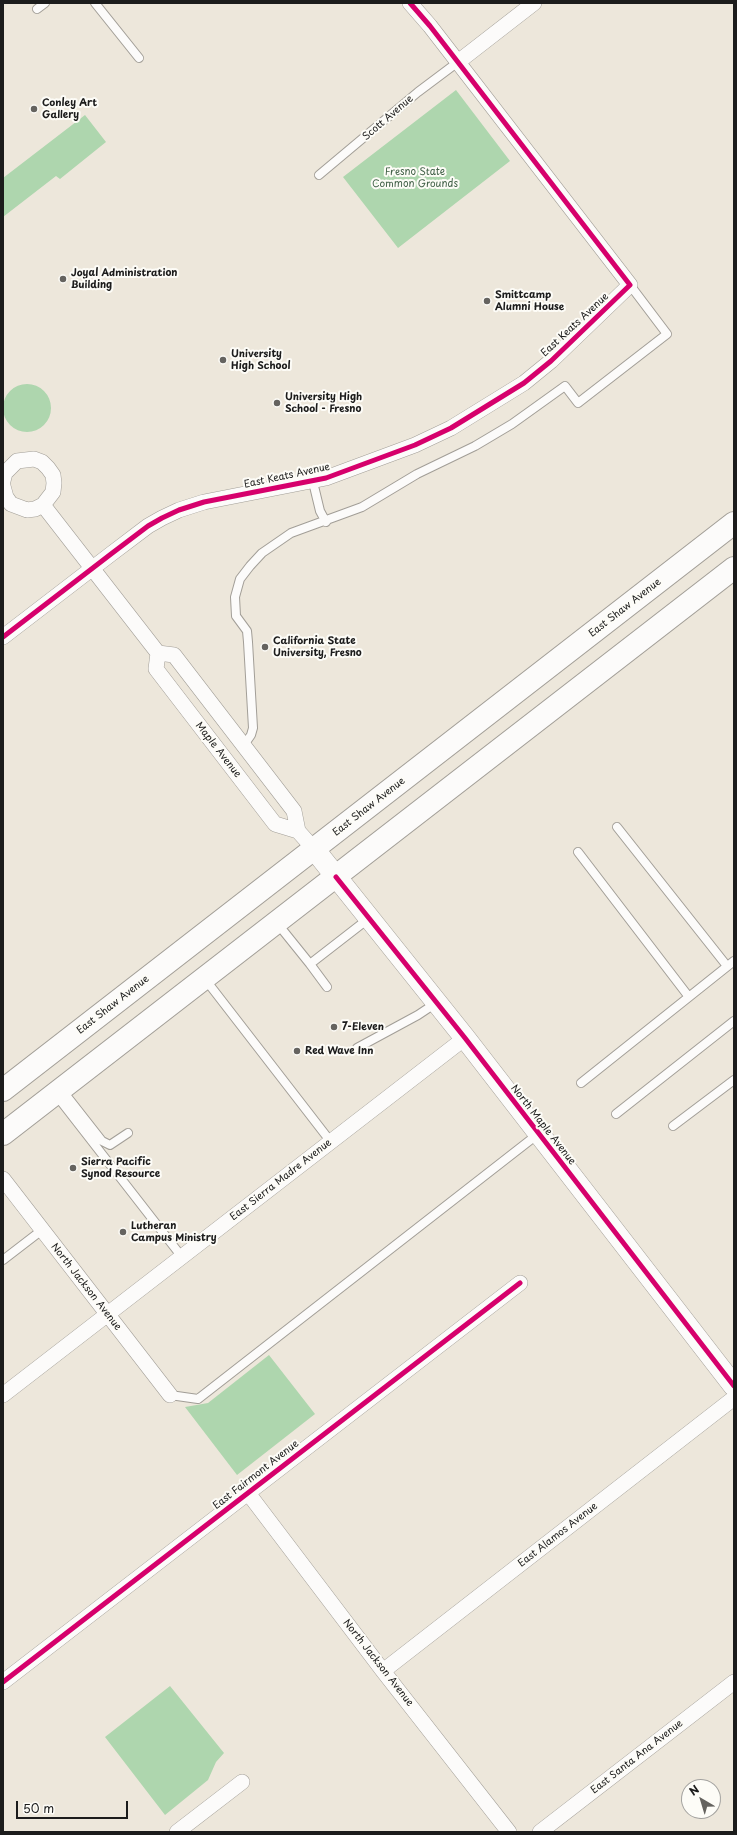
<!DOCTYPE html>
<html>
<head>
<meta charset="utf-8">
<style>
  body { margin:0 }
  #map { position:relative; width:737px; height:1835px; overflow:hidden; background:#ede7db; font-family:"Playpen Sans",sans-serif }
  canvas { display:block }
  .frame { position:absolute; inset:0; border:4px solid #1c1c1c; pointer-events:none }
  .north { position:absolute; left:681px; top:1779px; width:40px; height:40px; box-sizing:border-box; background:#fdfcf7; border:1px solid #a3a29f; border-radius:50%; rotate:322deg; font-size:11px; font-weight:700; line-height:16px; text-align:center; color:#1c1c1c }
  .north::after { content:''; display:block; margin:auto; width:14px; height:18px; background:#65635f; clip-path:polygon(50% 0,100% 100%,50% 72%,0 100%) }
  .scale { position:absolute; left:16px; top:1801px; width:112px; height:18px; box-sizing:border-box; border:2px solid #1c1c1c; border-top:0; padding-left:5px; font-size:12px; line-height:14px; white-space:nowrap; color:#1c1c1c; -webkit-text-stroke:3px #fdfcf7; paint-order:stroke }
</style>
</head>
<body>
<div id="map">
<canvas width="737" height="1835"></canvas>
<div class="frame"></div>
<div class="north">N</div>
<div class="scale">50 m</div>
</div>
<script>
const c = document.querySelector('canvas').getContext('2d');
c.lineJoin = 'round';
function paint(path, color) {
  c.fillStyle = color;
  c.fill(path, 'evenodd');
}
function poly(rows) {
  const path = new Path2D();
  for (const r of rows) {
    if (r.length === 3) {
      path.moveTo(r[0] + r[2], r[1]);
      path.arc(r[0], r[1], r[2], 0, 2 * Math.PI);
      continue;
    }
    path.moveTo(r[0], r[1]);
    for (let i = 2; i < r.length; i += 2) path.lineTo(r[i], r[i + 1]);
  }
  return path;
}
function trace(path, color, width, dash) {
  c.strokeStyle = color;
  c.lineWidth = width;
  c.lineCap = dash ? 'butt' : 'round';
  c.setLineDash(dash || []);
  c.stroke(path);
}
function drawText(font, color, halo, rows, align = 'center') {
  c.font = font + ' "Playpen Sans",sans-serif';
  c.lineWidth = 4;
  c.setLineDash([]);
  c.textBaseline = 'middle';
  c.strokeStyle = halo;
  c.fillStyle = color;
  for (const [text, x, y, turn = 0] of rows) {
    c.save();
    c.translate(x, y);
    c.rotate((+turn || 0) * Math.PI / 180);
    c.textAlign = isNaN(turn) ? turn : align;
    if (halo) c.strokeText(text, 0, 0);
    c.fillText(text, 0, 0);
    c.restore();
  }
}
paint(poly([
  [456,90,510,161,398,248,343,177],
  [85,115,106,142,60,179,56,176,3,217,3,178],
  [27,408,24],
  [269,1355,315,1414,237,1475,185,1407,208,1403],
  [170,1686,224,1753,216,1762,208,1780,165,1815,105,1737]
]), '#aed6ae');
const lane = poly([
  [95,3,139,58],
  [37,9,45,3],
  [319,175,418,92,458,62],
  [313,482,320,511,326,522],
  [244,745,251,735,253,728,248,642,247,631,236,616,235,597,240,579,250,566,262,553,291,533,362,507,417,474,475,446,512,424,565,386,578,403,667,334,630,285],
  [617,827,727,966],
  [578,852,689,997],
  [277,923,310,964,368,919],
  [310,964,327,987],
  [205,979,331,1142],
  [357,1048,418,1015,436,1003],
  [581,1083,734,961],
  [62,1090,102,1141,110,1145,128,1133],
  [56,1095,182,1257],
  [616,1114,734,1021],
  [673,1126,734,1080],
  [3,1260,42,1230],
  [170,1395,198,1399,538,1134]
]);
const street = poly([
  [458,62,534,3],
  [3,481,5,473,17,461,34,459,42,462,48,468,53,475,54,483,53,492,43,505,35,509,27,510,11,504,6,497,3,486],
  [43,505,158,653,156,669,275,824,298,831,314,849],
  [3,637,111,554,148,526,162,518,179,510,204,502,326,478,415,445,451,428,524,383,551,361,630,285,430,26,410,3],
  [158,653,174,655,294,811,298,831],
  [3,1179,170,1395],
  [3,1395,465,1038],
  [248,1493,383,1671,509,1832],
  [383,1671,734,1398],
  [3,1682,520,1283],
  [177,1832,242,1782],
  [540,1832,734,1682]
]);
const secondary = poly([
  [314,849,465,1038,734,1386]
]);
const primary = poly([
  [3,1090,734,523],
  [3,1134,734,568]
]);
trace(lane, '#a29e97', 10);
trace(street, '#a29e97', 16);
trace(secondary, '#a29e97', 22);
trace(primary, '#a29e97', 24);
trace(lane, '#fcfbfa', 8);
trace(street, '#fcfbfa', 15);
trace(secondary, '#fcfbfa', 21);
trace(primary, '#fcfbfa', 22);
trace(poly([
  [3,637,111,554,148,526,162,518,179,510,204,502,326,478,415,445,451,428,524,383,551,361,630,285,430,26,410,3],
  [336,877,465,1038,734,1386],
  [3,1682,520,1283]
]), '#d6006c', 5);
for (const [x, y, r, color] of [
  [34,109,4,"#65635f"],
  [63,279,4,"#65635f"],
  [487,301,4,"#65635f"],
  [223,360,4,"#65635f"],
  [277,403,4,"#65635f"],
  [265,647,4,"#65635f"],
  [334,1027,4,"#65635f"],
  [297,1051,4,"#65635f"],
  [73,1168,4,"#65635f"],
  [123,1232,4,"#65635f"]
]) {
  const dot = new Path2D();
  dot.arc(x, y, r, 0, 2 * Math.PI);
  c.fillStyle = color;
  c.fill(dot);
  trace(dot, '#fdfcf7', 1.5);
}
drawText('bold 10px', '#1c1c1c', '#fdfcf7', [
  ["Conley Art",42,103],
  ["Gallery",42,115],
  ["Joyal Administration",71,273],
  ["Building",71,285],
  ["Smittcamp",495,295],
  ["Alumni House",495,307],
  ["University",231,354],
  ["High School",231,366],
  ["University High",285,397],
  ["School - Fresno",285,409],
  ["California State",273,641],
  ["University, Fresno",273,653],
  ["7-Eleven",342,1027],
  ["Red Wave Inn",305,1051],
  ["Sierra Pacific",81,1162],
  ["Synod Resource",81,1174],
  ["Lutheran",131,1226],
  ["Campus Ministry",131,1238]
], 'left');
drawText('10px', '#1c1c1c', '#fdfcf7', [
  ["Scott Avenue",388,118,-41],
  ["East Keats Avenue",575,325,-43],
  ["East Keats Avenue",287,476,-12],
  ["East Shaw Avenue",625,608,-38],
  ["Maple Avenue",218,750,52],
  ["East Shaw Avenue",369,807,-38],
  ["East Shaw Avenue",113,1005,-38],
  ["North Maple Avenue",543,1125,52],
  ["East Sierra Madre Avenue",281,1180,-38],
  ["North Jackson Avenue",86,1287,52],
  ["East Fairmont Avenue",256,1475,-38],
  ["East Alamos Avenue",558,1535,-38],
  ["North Jackson Avenue",378,1663,52],
  ["East Santa Ana Avenue",637,1757,-38]
]);
drawText('10px', '#426148', '#fdfcf7', [
  ["Fresno State",415,172],
  ["Common Grounds",415,184]
]);
</script>
</body>
</html>
